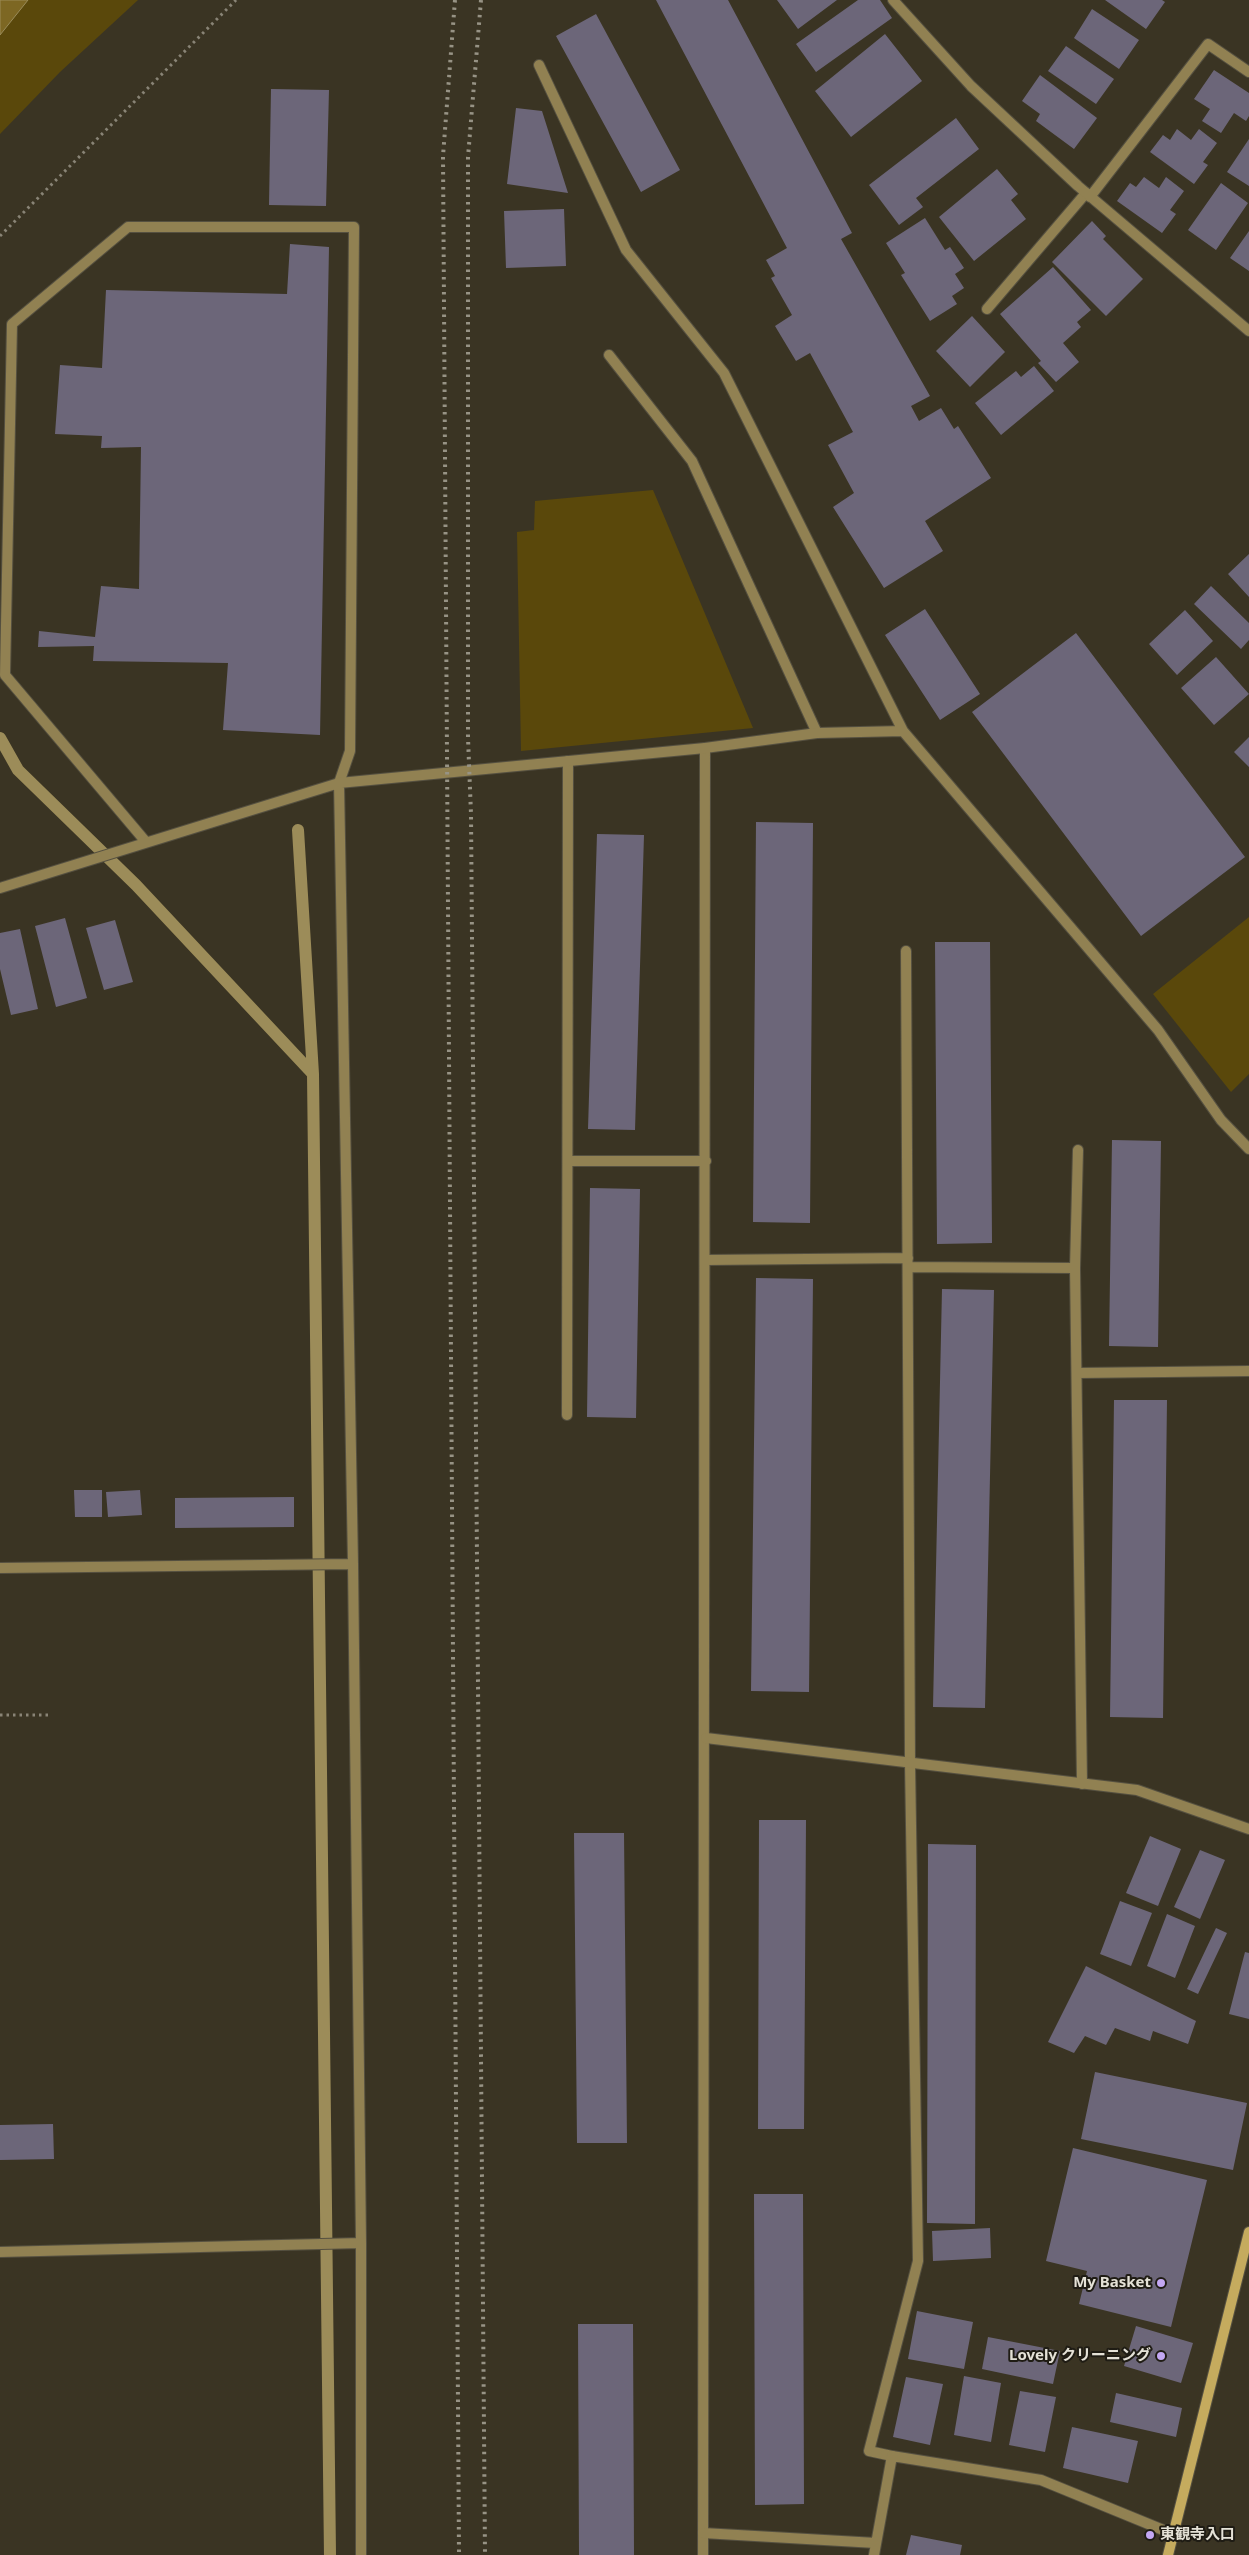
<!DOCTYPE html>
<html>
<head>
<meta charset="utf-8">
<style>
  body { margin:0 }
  canvas { display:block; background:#3a3423 }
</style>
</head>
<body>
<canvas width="1249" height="2555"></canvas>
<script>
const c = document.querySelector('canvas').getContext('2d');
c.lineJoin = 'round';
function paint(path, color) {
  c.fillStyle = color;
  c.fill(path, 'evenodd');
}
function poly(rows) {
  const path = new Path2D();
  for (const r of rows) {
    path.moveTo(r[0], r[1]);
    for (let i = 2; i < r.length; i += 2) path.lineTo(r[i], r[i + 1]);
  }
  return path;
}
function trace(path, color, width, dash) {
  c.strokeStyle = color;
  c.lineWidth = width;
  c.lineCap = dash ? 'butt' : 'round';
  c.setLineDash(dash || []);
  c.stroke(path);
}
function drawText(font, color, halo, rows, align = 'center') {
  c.font = font + ' "Noto Sans","Noto Sans JP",sans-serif';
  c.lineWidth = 4;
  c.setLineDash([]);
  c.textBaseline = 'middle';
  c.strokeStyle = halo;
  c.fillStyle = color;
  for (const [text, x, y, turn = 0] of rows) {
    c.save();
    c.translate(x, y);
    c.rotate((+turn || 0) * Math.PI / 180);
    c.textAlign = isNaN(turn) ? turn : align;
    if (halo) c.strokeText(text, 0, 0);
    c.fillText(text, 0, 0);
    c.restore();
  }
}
paint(poly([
  [28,0,138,0,60,72,0,134,0,35],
  [653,490,753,728,521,751,517,532,534,530,535,501],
  [1249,917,1249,1074,1231,1092,1153,994]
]), '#5a480b');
const water = poly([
  [0,0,28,0,0,35,0,0]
]);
paint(water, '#7d6723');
trace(water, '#9c8c59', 1);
trace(poly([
  [0,738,18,770,136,885,313,1074,330,2555],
  [298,830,313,1074]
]), '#9c8c59', 12);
paint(poly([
  [656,0,728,0,852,233,841,239,930,396,911,406,919,421,941,408,954,429,958,426,991,478,925,521,943,551,884,588,833,507,854,493,828,445,853,432,810,353,796,361,775,326,792,315,771,278,775,276,766,260,787,248],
  [777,0,837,0,798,29],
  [858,0,880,0,892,18,816,72,796,44],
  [1105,0,1162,0,1165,2,1146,29],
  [1092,9,1139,40,1119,69,1074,38],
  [596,14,680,170,641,192,556,36],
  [885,34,922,81,851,137,815,91],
  [1066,46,1114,79,1096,104,1048,71],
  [1214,70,1249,93,1249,116,1246,121,1234,113,1221,133,1202,121,1210,109,1194,99],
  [1040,75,1097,118,1074,149,1036,121,1040,114,1022,101],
  [271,89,329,90,326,206,269,205],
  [516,108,542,111,568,193,507,184],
  [956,118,979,149,916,198,923,207,899,225,869,185],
  [1177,129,1191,140,1199,129,1217,143,1203,162,1208,165,1194,184,1150,152,1163,135,1170,140],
  [1249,139,1249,186,1227,172],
  [997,169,1018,194,1011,200,1026,219,974,261,939,217],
  [1144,177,1159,188,1166,177,1184,191,1170,210,1176,214,1162,233,1117,201,1130,183,1136,187],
  [1221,183,1248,203,1216,250,1188,230],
  [564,209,566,266,506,268,504,211],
  [925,218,945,250,950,247,964,268,955,274,964,288,952,296,957,304,930,321,901,275,905,273,886,243],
  [1092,221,1106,236,1103,239,1143,279,1106,316,1052,262],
  [1249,231,1249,271,1230,258],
  [290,244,329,247,320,735,223,730,228,663,93,661,94,646,38,647,39,631,95,637,101,586,139,589,141,447,101,448,102,436,55,434,60,365,102,368,106,290,287,294],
  [1053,267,1091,310,1077,322,1081,327,1063,343,1079,362,1056,382,1038,363,1041,361,1000,314],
  [972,316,1005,352,970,387,936,351],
  [1034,366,1054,391,1001,435,975,403,1016,371,1021,377],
  [1249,554,1249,597,1228,574],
  [1211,586,1249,623,1249,640,1241,649,1194,604],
  [925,609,980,694,940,720,885,635],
  [1185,610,1213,641,1177,675,1149,644],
  [1076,633,1245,857,1141,936,972,712],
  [1216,657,1249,694,1214,725,1181,688],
  [1249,737,1249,767,1234,752],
  [756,822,813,823,810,1223,753,1222],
  [597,834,644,835,635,1130,588,1129],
  [65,918,87,998,56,1007,35,926],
  [115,920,133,982,104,990,86,928],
  [20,929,38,1009,11,1015,0,969,0,933],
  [935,942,990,942,992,1243,937,1244],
  [1112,1140,1161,1141,1158,1347,1109,1346],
  [590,1188,640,1189,636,1418,587,1417],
  [756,1278,813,1279,809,1692,751,1691],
  [942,1289,994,1290,985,1708,933,1707],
  [1114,1400,1167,1400,1163,1718,1110,1717],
  [74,1490,102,1490,102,1517,75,1517],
  [140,1490,142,1515,108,1517,106,1492],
  [294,1497,294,1527,175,1528,175,1498],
  [759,1820,806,1820,804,2129,758,2129],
  [574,1833,624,1833,627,2143,577,2143],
  [1150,1836,1181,1849,1158,1906,1126,1893],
  [928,1844,976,1845,975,2224,927,2223],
  [1200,1850,1225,1860,1200,1919,1174,1907],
  [1120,1901,1152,1913,1131,1966,1100,1954],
  [1167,1914,1195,1926,1175,1978,1147,1966],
  [1216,1928,1227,1933,1198,1994,1187,1989],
  [1245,1952,1249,1953,1249,2019,1229,2014],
  [1086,1966,1196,2021,1188,2044,1153,2031,1150,2041,1115,2028,1106,2045,1085,2036,1074,2053,1048,2042],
  [1095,2072,1247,2103,1233,2170,1081,2139],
  [53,2124,54,2159,0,2160,0,2125],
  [1073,2148,1207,2180,1171,2327,1079,2304,1087,2271,1046,2261],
  [754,2194,803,2194,804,2504,755,2505],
  [990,2228,991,2258,933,2261,932,2231],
  [917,2311,973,2322,964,2369,908,2359],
  [578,2324,633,2324,634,2555,579,2555],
  [1136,2326,1193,2343,1181,2383,1124,2366],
  [988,2337,1060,2351,1053,2384,982,2369],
  [964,2376,1001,2383,991,2442,954,2435],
  [906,2377,943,2384,930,2445,893,2437],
  [1020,2391,1056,2397,1045,2452,1009,2445],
  [1116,2393,1182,2408,1176,2437,1110,2422],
  [1072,2427,1138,2441,1128,2483,1063,2468],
  [911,2535,962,2545,960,2555,906,2555]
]), '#6c6679');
const lane = poly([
  [987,309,1086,193],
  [609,355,692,461,817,733],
  [146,842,5,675,12,324,128,227,354,227,350,751,339,783],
  [1078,1150,1075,1268,1082,1784],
  [568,1161,706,1161],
  [705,1260,908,1258],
  [908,1267,1075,1268],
  [1077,1373,1249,1371],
  [567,1415,568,761],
  [892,2456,869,2451,918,2261,910,1763,906,951],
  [703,2555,705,748]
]);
const street = poly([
  [893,0,971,86,1078,186,1249,331],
  [539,65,626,250,724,373,903,731],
  [1090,197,1208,44,1249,72],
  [339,783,353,1564,361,2243,361,2555],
  [0,888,339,783,705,748,817,733,903,731,1158,1030,1221,1120,1249,1149],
  [0,1568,353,1564],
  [706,1738,1137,1790,1249,1829],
  [0,2252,361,2243],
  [703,2533,876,2543],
  [874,2555,892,2456,1041,2480,1173,2534]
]);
const secondary = poly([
  [1168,2555,1249,2232]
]);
trace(lane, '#555040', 12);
trace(street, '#555040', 12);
trace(secondary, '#555040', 12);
trace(poly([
  [0,236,236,0],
  [0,1715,52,1715]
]), '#898476', 3, [2.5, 4]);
trace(lane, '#918152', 10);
trace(street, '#918152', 10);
trace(secondary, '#c5ab5e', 10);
trace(poly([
  [455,0,443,156,459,2555],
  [481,0,468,157,468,738,471,814,485,2555]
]), '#979385', 4, [2.5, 5]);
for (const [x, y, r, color] of [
  [1161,2283,5,"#c3a7f2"],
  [1161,2356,5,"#c3a7f2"],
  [1150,2535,5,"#c3a7f2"]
]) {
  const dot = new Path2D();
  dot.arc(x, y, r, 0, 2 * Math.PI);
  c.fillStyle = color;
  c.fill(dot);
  trace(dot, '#1f1c14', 2);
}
drawText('bold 15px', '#e5e2d7', '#1f1c14', [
  ["My Basket",1151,2283],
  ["Lovely クリーニング",1151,2356],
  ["東観寺入口",1160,2535,"left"]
], 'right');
</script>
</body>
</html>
